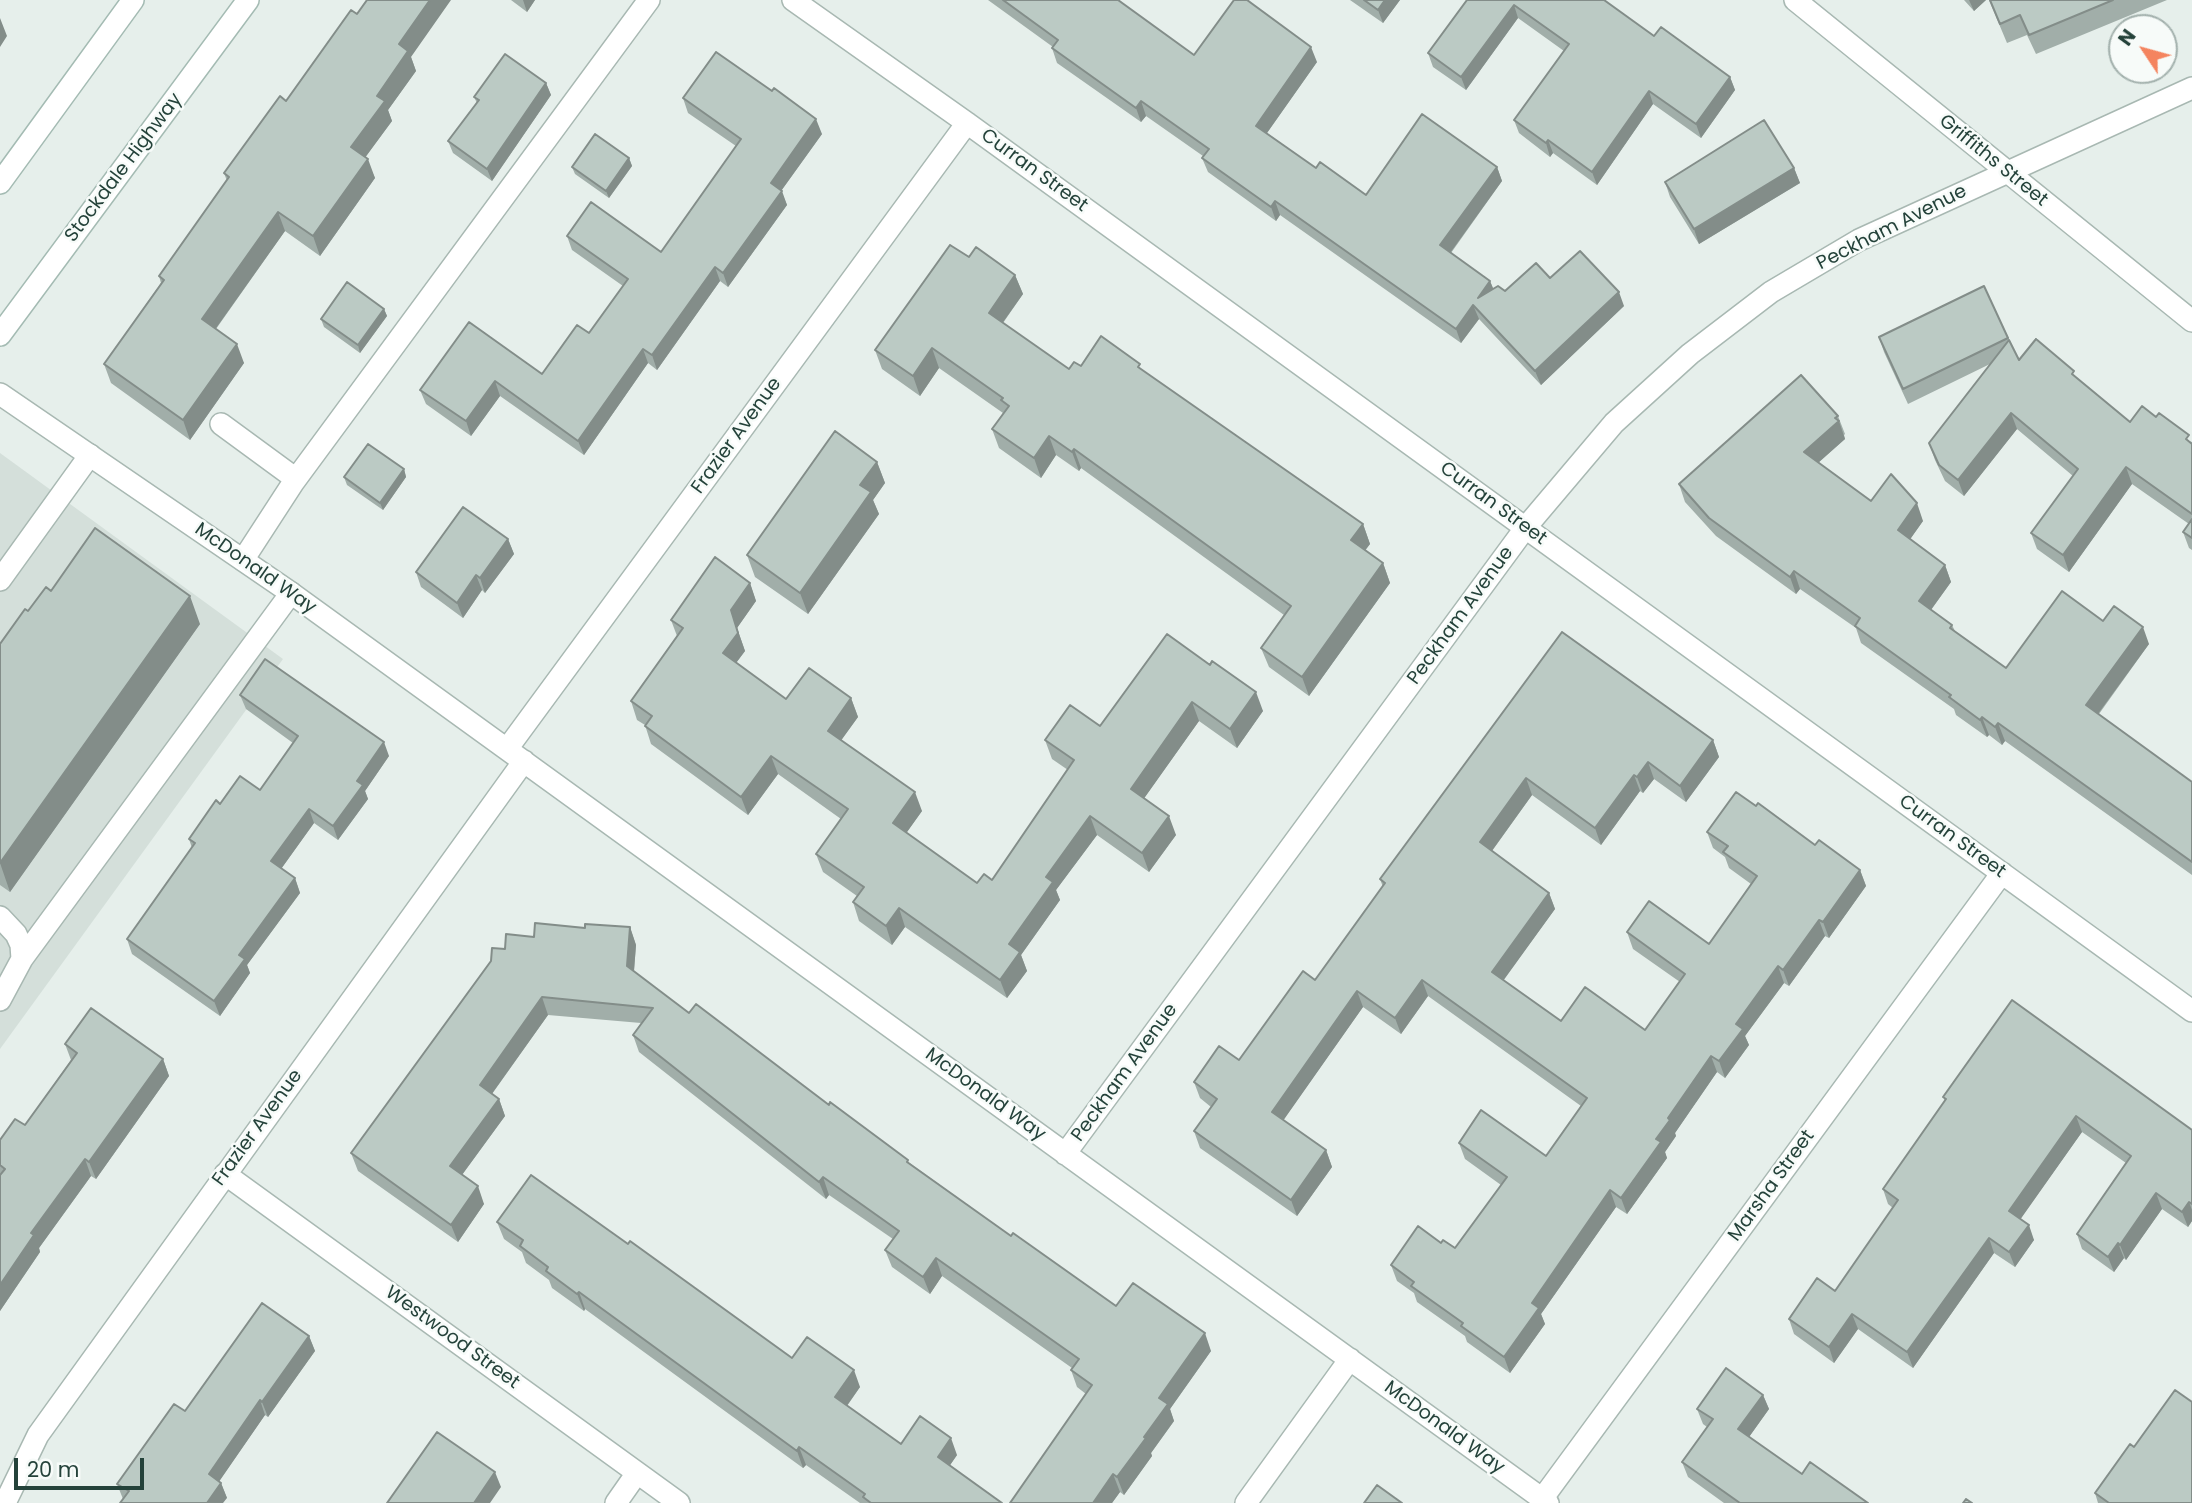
<!DOCTYPE html>
<html>
<head>
<meta charset="utf-8">
<style>
  body { margin:0 }
  #map { position:relative; width:2192px; height:1503px; overflow:hidden; background:#e6efeb; font-family:Poppins,sans-serif }
  canvas { display:block }
  .north { position:absolute; left:2108px; top:14px; width:70px; height:70px; box-sizing:border-box; background:#f7fbf9; border:2px solid #a3b1ad; border-radius:50%; rotate:306deg; font-size:19px; font-weight:700; line-height:28px; text-align:center; color:#24423a }
  .north::after { content:''; display:block; margin:auto; width:24px; height:32px; background:#f4845f; clip-path:polygon(50% 0,100% 100%,50% 72%,0 100%) }
  .scale { position:absolute; left:14px; top:1458px; width:130px; height:32px; box-sizing:border-box; border:4px solid #24423a; border-top:0; padding-left:9px; font-size:21px; line-height:24px; white-space:nowrap; color:#24423a; -webkit-text-stroke:5px #f7fbf9; paint-order:stroke }
</style>
</head>
<body>
<div id="map">
<canvas width="2192" height="1503"></canvas>
<div class="north">N</div>
<div class="scale">20 m</div>
</div>
<script>
const c = document.querySelector('canvas').getContext('2d');
c.lineJoin = 'round';
function paint(path, color) {
  c.fillStyle = color;
  c.fill(path, 'evenodd');
}
function poly(rows) {
  const path = new Path2D();
  for (const r of rows) {
    path.moveTo(r[0], r[1]);
    for (let i = 2; i < r.length; i += 2) path.lineTo(r[i], r[i + 1]);
  }
  return path;
}
function trace(path, color, width, dash) {
  c.strokeStyle = color;
  c.lineWidth = width;
  c.lineCap = dash ? 'butt' : 'round';
  c.setLineDash(dash || []);
  c.stroke(path);
}
function drawText(font, color, halo, rows, align = 'center') {
  c.font = font + ' Poppins,sans-serif';
  c.lineWidth = 5;
  c.setLineDash([]);
  c.textBaseline = 'middle';
  c.strokeStyle = halo;
  c.fillStyle = color;
  for (const [text, x, y, turn = 0] of rows) {
    c.save();
    c.translate(x, y);
    c.rotate((+turn || 0) * Math.PI / 180);
    c.textAlign = isNaN(turn) ? turn : align;
    if (halo) c.strokeText(text, 0, 0);
    c.fillText(text, 0, 0);
    c.restore();
  }
}
paint(poly([
  [0,453,283,659,0,1049]
]), '#d4dfda');
const service = poly([
  [221,424,296,479],
  [243,560,293,483,649,0],
  [0,580,90,455],
  [0,917,16,934,21,945,22,959,0,1000],
  [22,959,291,593]
]);
const minor = poly([
  [793,0,967,123,2192,1011],
  [1795,0,2192,321],
  [0,394,291,593,1548,1503],
  [507,749,967,123],
  [1065,1154,1526,527,1614,423,1690,354,1771,292,1859,240,2192,88],
  [225,1174,679,1503],
  [1542,1499,2002,873],
  [5,1503,38,1435,524,761],
  [616,1503,637,1473],
  [1246,1503,1350,1359]
]);
const secondary = poly([
  [0,183,133,0],
  [0,335,248,0]
]);
trace(service, '#a8b8b2', 24);
trace(minor, '#a8b8b2', 24);
trace(secondary, '#a4bbb3', 24);
trace(service, '#fff', 21);
trace(minor, '#fff', 21);
trace(secondary, '#fff', 21);
paint(poly([
  [511,0,535,0,527,12],
  [988,0,1118,0,1194,55,1317,62,1267,133,1316,168,1366,195,1497,167,1502,181,1451,253,1490,281,1493,289,1505,291,1550,278,1624,306,1541,385,1479,319,1461,343,1280,215,1276,221,1208,172,1202,158,1203,156,1146,116,1141,122,1057,63,1052,48,1053,47],
  [1350,0,1400,0,1383,23],
  [1467,0,1604,0,1654,36,1730,77,1735,90,1701,138,1653,104,1597,185,1553,153,1550,157,1519,133,1514,120,1564,51,1518,18,1466,90,1433,67,1428,53],
  [1964,0,1986,0,1974,11],
  [1989,0,2167,0,2036,54,2027,35,2007,43],
  [411,57,416,71,388,110,392,121,365,157,375,178,320,256,285,231,216,329,244,363,190,440,111,383,104,364,161,283,159,276,227,181,224,173,286,101],
  [546,83,551,95,492,181,453,153,448,141,477,103,474,97],
  [683,98,822,134,781,191,787,205,728,287,720,281,657,370,648,363,584,455,500,396,471,436,426,404,420,390,542,374,589,333,623,286,572,250,567,236,661,252,736,146,688,113],
  [629,158,632,166,609,198,575,174,572,167],
  [1794,168,1800,183,1699,244,1670,197,1665,182],
  [969,257,1015,275,1023,294,1003,323,1069,369,1081,366,1142,370,1363,524,1370,544,1365,550,1383,563,1390,583,1309,696,1269,667,1261,648,1284,615,1081,468,1079,471,1056,455,1041,478,999,448,992,429,1003,413,939,368,920,396,882,369,875,350],
  [1984,286,2019,360,2076,377,2130,422,2192,442,2192,550,2189,548,2183,532,2189,524,2132,484,2069,572,2037,549,2031,533,2073,476,2017,429,1964,496,1945,481,1935,460,1929,443,1990,364,1908,404,1884,352,1879,337],
  [384,309,387,316,360,353,324,327,321,319],
  [1838,416,1845,434,1844,435,1845,439,1818,463,1871,501,1923,521,1910,539,1945,565,1951,582,1931,610,1952,625,1955,631,2006,668,2103,621,2149,644,2099,714,2192,782,2192,875,2005,741,2002,745,1989,735,1987,737,1956,715,1954,709,1861,643,1856,628,1800,589,1796,594,1716,536,1685,502,1679,484],
  [877,462,885,483,873,500,879,514,808,614,755,577,747,555],
  [404,469,406,477,383,510,347,485,344,477],
  [508,539,514,554,485,593,482,590,463,618,421,587,416,572],
  [750,583,756,601,737,628,745,651,736,663,786,699,851,698,858,717,841,740,922,811,906,833,977,883,992,880,1068,770,1052,759,1045,740,1100,726,1167,634,1263,711,1237,748,1199,721,1144,798,1176,835,1149,872,1097,835,1056,890,1060,900,1021,955,1027,971,1007,998,905,927,892,945,859,921,853,902,857,896,823,872,816,854,841,819,778,774,748,815,651,744,645,725,637,720,631,701,677,636,671,620],
  [51,591,200,624,10,892,0,885,0,644,28,611],
  [1562,632,1713,740,1719,757,1686,802,1654,779,1643,793,1640,791,1601,845,1532,795,1492,851,1549,893,1555,909,1503,980,1561,1021,1645,1030,1680,982,1633,949,1627,932,1709,944,1751,884,1729,868,1725,857,1713,848,1707,832,1756,806,1815,845,1860,870,1866,886,1829,938,1825,936,1789,986,1784,983,1745,1036,1749,1045,1725,1078,1717,1072,1675,1133,1676,1136,1665,1152,1667,1158,1627,1214,1616,1207,1541,1314,1545,1324,1510,1373,1467,1342,1465,1336,1417,1302,1414,1293,1397,1281,1391,1265,1441,1243,1455,1248,1501,1185,1465,1159,1459,1143,1546,1156,1581,1106,1428,996,1401,1034,1363,1007,1283,1120,1326,1150,1332,1167,1297,1216,1200,1148,1194,1131,1211,1107,1200,1098,1194,1082,1239,1060,1315,980,1383,887,1380,879],
  [240,695,389,756,365,791,368,799,338,840,314,823,281,869,295,878,300,893,247,965,250,973,220,1016,132,954,127,939,192,848,189,839,220,804,260,790,293,743,246,709],
  [630,927,636,945,634,971,689,1013,829,1105,1011,1236,1116,1306,1211,1351,1170,1409,1174,1421,1151,1453,1152,1456,1124,1495,1120,1492,1112,1503,1010,1503,1086,1394,1077,1387,1071,1370,1072,1368,942,1276,930,1294,892,1267,885,1250,893,1239,829,1195,826,1199,639,1052,633,1035,641,1023,548,1015,492,1094,499,1099,505,1116,462,1175,484,1204,458,1242,358,1171,351,1153,505,949,534,937,585,928],
  [65,1044,163,1059,169,1076,96,1179,91,1176,39,1248,40,1252,0,1311,0,1140,25,1125,71,1060],
  [1943,1097,2192,1130,2192,1221,2188,1227,2162,1209,2126,1260,2124,1258,2114,1272,2082,1249,2077,1234,2126,1163,2082,1132,2020,1219,2034,1240,2015,1267,1994,1253,1913,1368,1858,1329,1834,1363,1794,1334,1789,1319,1835,1291,1893,1208,1888,1204,1883,1189,1945,1101],
  [497,1222,792,1358,860,1387,847,1406,901,1444,957,1455,950,1465,1002,1503,860,1503,806,1465,803,1468,585,1309,584,1311,552,1288,549,1280,526,1263,522,1252,504,1239],
  [309,1336,315,1351,268,1417,265,1415,219,1481,221,1483,227,1498,123,1499,117,1484,185,1411],
  [1763,1395,1769,1409,1749,1437,1802,1474,1868,1503,1724,1503,1688,1477,1682,1462,1707,1427,1703,1424,1697,1409],
  [2134,1447,2192,1503,2098,1503,2095,1493]
]), '#a1aea9');
paint(poly([
  [430,0,451,0,411,57,416,71,388,110,392,121,359,166,351,147,377,96,399,44],
  [523,0,535,0,527,12],
  [1385,0,1400,0,1383,23,1378,10],
  [1969,0,1986,0,1974,11],
  [1514,5,1518,18,1466,90,1461,77],
  [0,18,7,36,0,47],
  [1311,47,1317,62,1262,140,1256,126],
  [1730,77,1735,90,1701,138,1696,124],
  [546,83,551,95,492,181,487,169],
  [1649,91,1653,104,1597,185,1592,172],
  [1141,101,1146,116,1141,122,1136,108],
  [816,119,822,134,776,198,771,183],
  [1548,140,1553,153,1550,157,1546,143],
  [629,158,632,166,609,198,606,191],
  [368,159,375,178,320,256,313,236],
  [1497,167,1502,181,1445,260,1440,245],
  [1794,168,1800,183,1699,244,1694,229],
  [782,191,787,205,728,287,723,273],
  [1275,201,1280,215,1276,221,1271,207],
  [278,212,285,231,209,338,202,319],
  [715,267,720,281,657,370,652,355],
  [1015,275,1023,294,996,332,989,313],
  [1490,281,1496,295,1478,298],
  [1619,292,1624,306,1541,385,1535,371],
  [1473,305,1479,319,1461,343,1456,329],
  [384,309,387,316,360,353,358,345],
  [237,344,244,363,190,440,183,420],
  [932,348,939,368,920,396,913,376],
  [643,349,648,363,584,455,578,441],
  [495,381,500,396,471,436,466,421],
  [2011,413,2017,429,1964,496,1958,480],
  [1839,421,1845,439,1810,470,1804,452],
  [1049,436,1056,455,1041,478,1034,458],
  [1074,449,1081,468,1079,471,1072,452],
  [877,462,885,483,873,500,879,514,808,614,800,593,860,485],
  [2126,467,2132,484,2069,572,2063,555],
  [404,469,406,477,383,510,380,503],
  [1917,503,1923,521,1904,548,1898,530],
  [1363,524,1370,544,1358,560,1351,540],
  [508,539,514,554,485,593,480,578],
  [1383,563,1390,583,1309,696,1302,677],
  [1945,565,1951,582,1925,618,1919,601],
  [1794,571,1800,589,1796,594,1790,577],
  [476,575,482,590,463,618,457,603],
  [750,583,756,601,737,628,745,651,730,671,723,653,731,610],
  [190,596,200,624,10,892,0,863],
  [2143,627,2149,644,2092,722,2086,705],
  [1256,692,1263,711,1237,748,1230,729],
  [851,698,858,717,835,749,828,731],
  [1192,702,1199,721,1138,807,1131,789],
  [1982,717,1989,735,1987,737,1980,720],
  [1998,723,2005,741,2002,745,1995,727],
  [1713,740,1719,757,1686,802,1680,786],
  [384,742,389,756,365,791,368,799,338,840,333,826,357,781],
  [771,756,778,774,748,815,741,797],
  [1648,762,1654,779,1643,793,1637,777],
  [1634,775,1640,791,1601,845,1595,828],
  [1526,778,1532,795,1486,859,1480,842],
  [915,792,922,811,900,842,893,823],
  [309,809,314,823,276,876,271,861],
  [1090,816,1097,835,1056,890,1060,900,1021,955,1027,971,1007,998,1000,980,1009,944,1046,877],
  [1169,816,1176,835,1149,872,1142,853],
  [1860,870,1866,886,1829,938,1823,922],
  [295,878,300,893,247,965,250,973,220,1016,214,1001,239,955],
  [1549,893,1555,909,1498,988,1492,972],
  [899,908,905,927,892,945,886,926],
  [1819,920,1825,936,1789,986,1783,970],
  [630,927,636,945,633,983,627,966],
  [1778,966,1784,983,1745,1036,1749,1045,1725,1078,1719,1061,1736,1024],
  [1422,980,1428,996,1401,1034,1395,1018],
  [1357,991,1363,1007,1278,1128,1272,1112],
  [542,997,548,1015,486,1102,480,1085],
  [1711,1056,1717,1072,1675,1133,1676,1136,1665,1152,1667,1158,1627,1214,1621,1198,1668,1118],
  [163,1059,169,1076,96,1179,89,1162],
  [499,1099,505,1116,456,1183,450,1166],
  [2076,1116,2082,1132,2015,1227,2009,1211],
  [1326,1150,1332,1167,1297,1216,1291,1200],
  [85,1159,91,1176,39,1248,40,1252,0,1311,0,1285,31,1233],
  [823,1177,829,1195,826,1199,819,1182],
  [478,1186,484,1204,458,1242,451,1225],
  [1610,1190,1616,1207,1541,1314,1545,1324,1510,1373,1504,1357,1532,1303],
  [2156,1193,2162,1209,2126,1260,2120,1245],
  [2189,1202,2192,1210,2192,1221,2188,1227,2182,1212],
  [2029,1225,2034,1240,2015,1267,2009,1252],
  [1989,1238,1994,1253,1913,1368,1907,1352],
  [2118,1243,2124,1258,2114,1272,2108,1257],
  [936,1258,942,1276,930,1294,923,1277],
  [579,1292,585,1309,584,1311,577,1294],
  [1852,1314,1858,1329,1834,1363,1829,1347],
  [1205,1333,1211,1351,1170,1409,1174,1421,1151,1453,1152,1456,1124,1495,1117,1477,1144,1437,1159,1398],
  [309,1336,315,1351,268,1417,262,1402],
  [854,1370,860,1387,841,1414,835,1397],
  [1763,1395,1769,1409,1744,1444,1738,1429],
  [260,1400,265,1415,214,1489,209,1474],
  [951,1438,957,1455,944,1474,938,1457],
  [799,1447,806,1465,803,1468,797,1451],
  [495,1472,501,1487,490,1503,474,1503],
  [1113,1474,1120,1492,1112,1503,1093,1503],
  [221,1483,227,1498,223,1503,207,1503]
]), '#838d89');
const building = poly([
  [367,0,430,0,399,44,408,51,377,96,385,101,351,147,368,159,313,236,278,212,202,319,237,344,183,420,104,364,164,280,159,276,229,177,224,173,280,96,286,101,351,10,357,14,367,0],
  [1003,0,1118,0,1194,55,1234,0,1247,0,1311,47,1256,126,1316,168,1320,162,1366,195,1422,114,1497,167,1440,245,1490,281,1478,298,1498,286,1505,291,1536,263,1550,278,1580,251,1619,292,1535,371,1473,305,1456,329,1275,201,1271,207,1202,158,1209,149,1141,101,1136,108,1052,48,1058,40,1003,0],
  [1364,0,1385,0,1378,10,1364,0],
  [1467,0,1604,0,1654,36,1661,27,1730,77,1696,124,1649,91,1592,172,1548,140,1546,143,1514,120,1569,44,1514,5,1461,77,1428,53,1467,0],
  [1990,0,2113,0,2029,35,2020,15,2000,24,1990,0],
  [716,52,772,91,774,88,816,119,771,183,782,191,723,273,715,267,652,355,643,349,578,441,495,381,466,421,420,390,469,322,542,374,577,325,589,333,628,279,567,236,591,202,661,252,741,139,683,98,716,52],
  [505,54,546,83,487,169,448,141,479,100,474,97,505,54],
  [1764,120,1794,168,1694,229,1665,182,1764,120],
  [595,134,629,158,606,191,572,167,595,134],
  [950,245,969,257,976,247,1015,275,989,313,1069,369,1074,362,1081,366,1101,336,1140,364,1138,367,1363,524,1351,540,1383,563,1302,677,1261,648,1291,606,1074,449,1072,452,1049,436,1034,458,992,429,1009,406,1001,400,1003,398,932,348,913,376,875,350,950,245],
  [347,282,384,309,358,345,321,319,347,282],
  [1984,286,2008,338,1903,389,1879,337,1984,286],
  [2036,339,2074,371,2072,374,2130,422,2142,406,2156,417,2159,413,2189,435,2186,439,2192,444,2192,514,2126,467,2063,555,2031,533,2078,469,2011,413,1958,480,1939,465,1929,443,2009,340,2019,360,2036,339],
  [1801,375,1838,416,1835,418,1839,421,1804,452,1871,501,1891,474,1917,503,1898,530,1945,565,1919,601,1952,625,1950,628,2006,668,2062,591,2103,621,2114,606,2143,627,2086,705,2192,782,2192,862,1998,723,1995,727,1982,717,1980,720,1949,697,1951,695,1855,626,1860,618,1794,571,1790,577,1709,518,1679,484,1801,375],
  [835,431,877,462,860,485,871,492,800,593,747,555,835,431],
  [368,444,404,469,380,503,344,477,368,444],
  [463,507,508,539,480,578,476,575,457,603,416,572,463,507],
  [2192,519,2192,538,2183,532,2192,519],
  [95,528,190,596,0,863,0,644,25,609,28,611,46,587,51,591,95,528],
  [715,557,750,583,731,610,738,633,723,653,786,699,809,668,851,698,828,731,915,792,893,823,977,883,984,874,992,880,1074,760,1045,740,1070,705,1100,726,1167,634,1210,665,1212,661,1256,692,1230,729,1192,702,1131,789,1169,816,1142,853,1090,816,1046,877,1053,882,1009,944,1020,952,1000,980,899,908,886,926,853,902,864,887,816,854,848,809,771,756,741,797,645,726,652,716,631,701,683,628,671,620,715,557],
  [1562,632,1713,740,1680,786,1648,762,1637,777,1634,775,1595,828,1526,778,1480,842,1549,893,1492,972,1561,1021,1585,987,1645,1030,1685,974,1627,932,1649,901,1709,944,1757,876,1723,852,1728,846,1707,832,1736,792,1756,806,1758,803,1815,845,1819,840,1860,870,1823,922,1819,920,1783,970,1778,966,1736,1024,1743,1029,1719,1061,1711,1056,1668,1118,1670,1120,1656,1139,1661,1142,1621,1198,1610,1190,1532,1303,1539,1308,1504,1357,1461,1326,1463,1323,1411,1286,1414,1282,1391,1265,1418,1226,1441,1243,1443,1240,1455,1248,1507,1177,1459,1143,1481,1110,1546,1156,1587,1098,1422,980,1395,1018,1357,991,1272,1112,1326,1150,1291,1200,1194,1131,1217,1099,1194,1082,1219,1046,1239,1060,1303,971,1315,980,1385,883,1380,879,1562,632],
  [265,659,384,742,357,781,363,785,333,826,309,809,271,861,295,878,239,955,245,959,214,1001,127,939,195,843,189,839,216,800,220,804,240,776,260,790,298,736,240,695,265,659],
  [535,923,585,928,585,924,630,927,627,966,689,1013,696,1004,829,1105,830,1102,908,1160,907,1162,1011,1236,1013,1233,1116,1306,1133,1283,1205,1333,1159,1398,1168,1404,1144,1437,1146,1438,1117,1477,1113,1474,1093,1503,1010,1503,1092,1385,1071,1370,1079,1359,936,1258,923,1277,885,1250,899,1231,823,1177,819,1182,633,1035,653,1008,542,997,480,1085,499,1099,450,1166,478,1186,451,1225,351,1153,491,961,492,948,505,949,506,934,534,937,535,923],
  [2012,1000,2192,1130,2192,1204,2189,1202,2182,1212,2156,1193,2120,1245,2118,1243,2108,1257,2077,1234,2131,1156,2076,1116,2009,1211,2029,1225,2009,1252,1989,1238,1907,1352,1852,1314,1829,1347,1789,1319,1817,1278,1835,1291,1898,1200,1883,1189,1946,1099,1943,1097,2012,1000],
  [91,1008,163,1059,89,1162,85,1159,31,1233,34,1235,0,1285,0,1175,5,1169,0,1165,0,1140,15,1119,25,1125,77,1053,65,1044,91,1008],
  [531,1175,628,1244,630,1241,792,1358,807,1337,854,1370,835,1397,901,1444,920,1416,951,1438,938,1457,1002,1503,871,1503,863,1497,865,1494,799,1447,797,1451,579,1292,577,1294,546,1271,548,1267,520,1246,523,1240,497,1222,531,1175],
  [262,1303,309,1336,262,1402,260,1400,209,1474,221,1483,207,1503,120,1503,129,1491,117,1484,174,1404,185,1411,262,1303],
  [1726,1368,1763,1395,1738,1429,1802,1474,1810,1462,1868,1503,1740,1503,1682,1462,1713,1419,1697,1409,1726,1368],
  [2175,1390,2192,1402,2192,1503,2109,1503,2095,1493,2130,1444,2134,1447,2175,1390],
  [437,1432,495,1472,474,1503,387,1503,437,1432],
  [1377,1485,1402,1503,1364,1503,1377,1485],
  [1966,1499,1972,1503,1963,1503,1966,1499]
]);
paint(building, '#bbcac4');
trace(building, '#838d89', 2);
drawText('19px', '#24423a', '#f7fbf9', [
  ["Griffiths Street",1993,161,39],
  ["Stockdale Highway",124,168,-53],
  ["Curran Street",1034,171,36],
  ["Peckham Avenue",1892,228,-27],
  ["Frazier Avenue",737,436,-54],
  ["Curran Street",1493,504,36],
  ["McDonald Way",255,569,35],
  ["Peckham Avenue",1461,616,-54],
  ["Curran Street",1952,837,36],
  ["Peckham Avenue",1125,1073,-54],
  ["McDonald Way",985,1095,36],
  ["Frazier Avenue",258,1128,-54],
  ["Marsha Street",1772,1186,-54],
  ["Westwood Street",452,1338,36],
  ["McDonald Way",1444,1428,36]
]);
</script>
</body>
</html>
